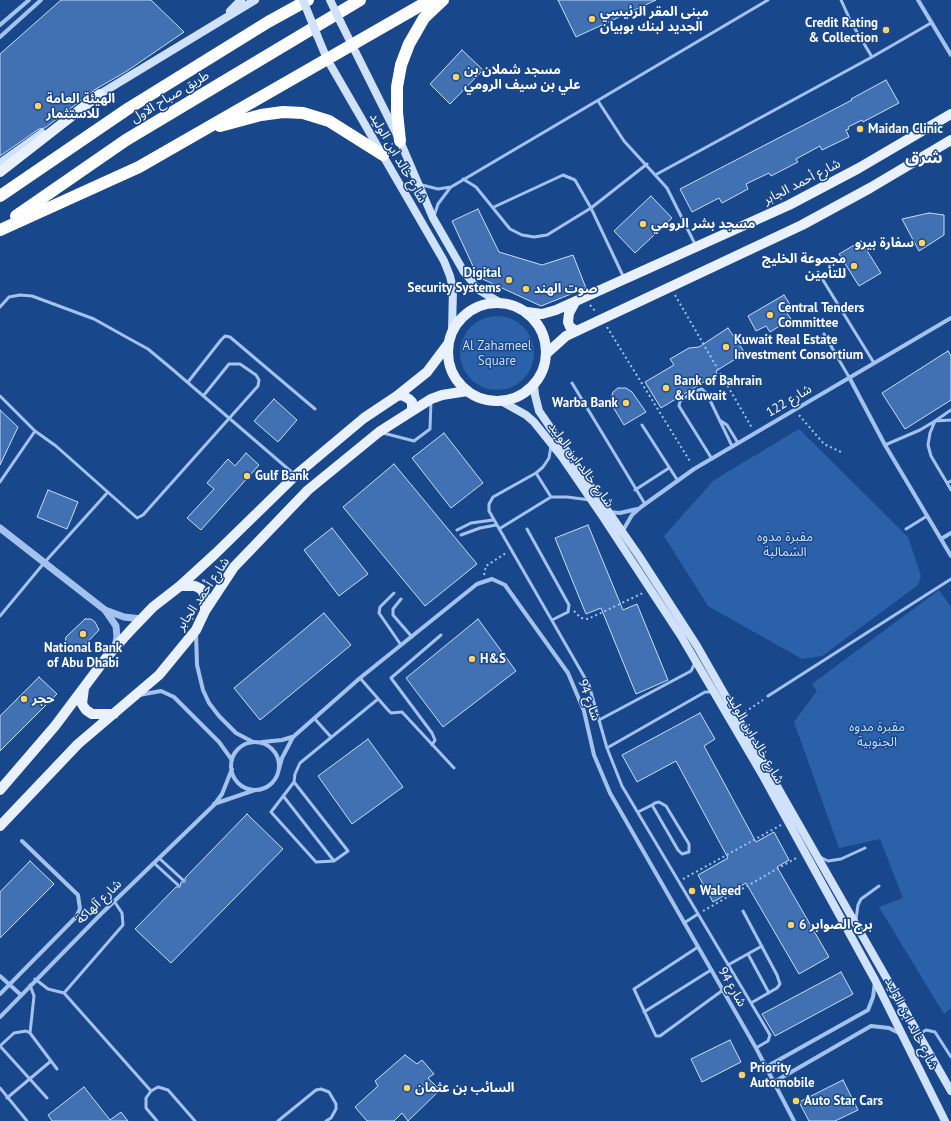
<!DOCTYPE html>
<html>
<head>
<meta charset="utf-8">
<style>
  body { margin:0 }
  canvas { display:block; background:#19478b }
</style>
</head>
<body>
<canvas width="951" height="1121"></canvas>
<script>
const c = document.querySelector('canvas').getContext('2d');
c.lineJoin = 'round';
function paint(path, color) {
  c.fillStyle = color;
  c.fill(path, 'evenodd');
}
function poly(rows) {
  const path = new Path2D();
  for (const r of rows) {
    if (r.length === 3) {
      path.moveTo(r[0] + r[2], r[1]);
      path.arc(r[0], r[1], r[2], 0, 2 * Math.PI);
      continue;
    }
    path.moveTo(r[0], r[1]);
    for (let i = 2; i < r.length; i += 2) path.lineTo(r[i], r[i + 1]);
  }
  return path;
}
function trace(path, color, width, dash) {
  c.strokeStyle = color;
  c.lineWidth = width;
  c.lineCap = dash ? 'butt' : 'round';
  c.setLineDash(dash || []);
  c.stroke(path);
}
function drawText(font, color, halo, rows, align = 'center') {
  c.font = font + ' "PT Sans","Noto Sans Arabic",sans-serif';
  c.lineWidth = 3;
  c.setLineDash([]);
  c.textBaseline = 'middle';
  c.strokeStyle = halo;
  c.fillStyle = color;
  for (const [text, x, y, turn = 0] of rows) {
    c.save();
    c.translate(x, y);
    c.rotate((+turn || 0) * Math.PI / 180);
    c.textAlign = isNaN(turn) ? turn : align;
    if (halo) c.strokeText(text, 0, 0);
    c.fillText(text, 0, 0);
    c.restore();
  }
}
paint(poly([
  [497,353,37],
  [799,429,908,537,921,576,918,585,822,656,802,659,708,606,664,536,714,480],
  [939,590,951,607,951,1008,944,1014,879,907,903,898,880,839,839,848,794,722,817,691,812,684]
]), '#2b61a9');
const building = poly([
  [61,0,151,0,184,32,127,71,96,89,54,121,45,128,39,129,0,156,0,54,61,0],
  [558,0,656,0,576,37,558,0],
  [462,50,483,70,450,104,430,84,462,50],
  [886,80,899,103,863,122,862,120,848,127,849,129,846,130,849,137,822,150,820,146,796,159,798,162,771,176,769,173,746,184,748,189,722,203,719,198,692,212,680,189,852,100,851,99,886,80],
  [651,196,672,218,635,253,614,231,651,196],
  [478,209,499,252,542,265,573,255,586,288,541,306,478,277,452,221,478,209],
  [929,213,944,215,944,235,919,251,902,219,929,213],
  [861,241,881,273,859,286,839,254,861,241],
  [784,295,793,309,787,313,791,319,770,332,766,326,756,331,748,316,784,295],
  [728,328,745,353,716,371,717,374,661,408,645,382,674,365,670,359,689,348,699,347,728,328],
  [948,351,951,356,951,400,905,429,882,393,948,351],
  [618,388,626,388,632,392,646,412,624,425,613,407,611,399,613,392,618,388],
  [274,399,297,420,278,442,254,421,274,399],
  [0,410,18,427,0,465,0,410],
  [444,433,483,483,451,508,412,458,444,433],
  [246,453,259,465,201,530,187,518,214,489,207,483,228,459,235,466,246,453],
  [394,464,477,564,425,606,343,507,394,464],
  [48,490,78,502,67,529,37,517,48,490],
  [588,525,623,610,637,604,668,680,636,694,601,608,586,614,555,538,588,525],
  [332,528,368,574,339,596,304,550,332,528],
  [324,613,351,645,260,720,234,688,324,613],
  [85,619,91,619,95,622,99,630,78,652,72,652,68,649,65,643,66,637,85,619],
  [478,619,516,671,443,727,406,678,478,619],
  [39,677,57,694,0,751,0,716,39,677],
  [700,713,715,739,704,746,756,842,774,832,789,860,777,867,829,957,799,974,746,883,713,902,698,875,728,858,676,761,637,782,622,755,700,713],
  [368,739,403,787,352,824,318,776,368,739],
  [247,814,283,849,171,963,135,929,176,887,180,887,181,882,185,882,185,878,247,814],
  [30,861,54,884,0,938,0,892,30,861],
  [841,972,853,994,775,1036,762,1014,841,972],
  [730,1040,741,1062,702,1082,691,1059,730,1040],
  [405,1055,417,1064,422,1060,434,1074,428,1078,440,1090,408,1121,402,1113,394,1121,367,1121,355,1107,378,1086,375,1081,405,1055],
  [843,1080,858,1110,835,1121,809,1121,799,1102,843,1080],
  [84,1087,110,1120,121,1112,128,1121,52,1121,48,1115,84,1087]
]);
paint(building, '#4171b3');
trace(building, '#c8defa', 1);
trace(poly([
  [675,295,752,428],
  [590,305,596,312],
  [607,327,691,463],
  [799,415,824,444,841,452],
  [484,575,486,566,506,553],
  [574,611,581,618,588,619,643,593],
  [745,712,763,700],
  [683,879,781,825],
  [703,911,798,857]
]), '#a3c2ee', 2, [2, 3]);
trace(poly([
  [841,0,851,22,872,57],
  [598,101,624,141,667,188,695,244],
  [657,174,872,57,931,23],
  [463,179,476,187,510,229,522,235,534,237,547,235,591,208,647,164],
  [422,185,438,189,451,187,768,0],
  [494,207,563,175,575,180,591,208,624,278],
  [434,216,438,204,450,188],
  [818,272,874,363],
  [0,307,9,297,20,295,32,296,94,319,128,338,148,349,172,369,294,474],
  [824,334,849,377],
  [188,382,221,340,225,336,230,337,315,409],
  [572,383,645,504],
  [0,396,35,431,56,446,137,518,143,515,258,386,259,380,256,375,240,364,229,364,204,395],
  [721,421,727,425,738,443],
  [642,425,678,481],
  [383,433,414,441,430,429,431,401],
  [885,445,920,430,935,421,951,420],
  [551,446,549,458,543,467,536,473,493,497,489,504,489,511,589,685,607,748,622,786,770,1035,768,1041,756,1048],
  [712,459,679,406,680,401,695,391,702,389,707,394,732,446],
  [536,473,551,497],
  [951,481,947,483,951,490],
  [0,482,35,431],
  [947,483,931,456,928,445,930,433,935,421,951,410],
  [635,490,669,468],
  [499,529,551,497,567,497,590,500],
  [527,529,569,605,568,612,552,620],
  [906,529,927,516],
  [457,530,471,523,493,520],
  [461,535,480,528,496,525],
  [394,593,380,607,379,613,401,645],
  [401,599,393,609,393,615,412,637],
  [0,616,44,563,108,492],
  [360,678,388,710,391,713,402,712,454,768],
  [768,696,951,579],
  [314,718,331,737],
  [599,720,691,671,695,663],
  [432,745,435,740,432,733,391,678,441,635],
  [607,748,705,692,712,692],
  [294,782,348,851,334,861,316,862,271,812,294,782,295,774,300,763,378,699],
  [284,797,334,861],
  [638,812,652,805,655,803,659,802,666,806,689,844,689,852,682,854,678,850,652,805],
  [820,857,828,861,841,859,865,848],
  [159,858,183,880],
  [154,863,178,885],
  [743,911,777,975,780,984,777,988,751,1003],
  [856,919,858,905,861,899,879,886],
  [684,923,698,914],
  [698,947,634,989,654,1032,656,1036,660,1036,723,990],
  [748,954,769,993],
  [728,965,762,946],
  [35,979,48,989,64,993,151,1091],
  [30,985,34,996,30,1033],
  [64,993,123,925,122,913,114,901],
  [644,1012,711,970],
  [919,1034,926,1030,935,1032,951,1057],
  [0,1046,14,1033,26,1031,30,1033,57,1069],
  [0,1046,47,1098],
  [0,1088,27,1121],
  [7,1098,51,1061],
  [157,1121,146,1108,146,1098,151,1091,158,1087,168,1090,195,1121],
  [278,1121,316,1090,321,1089,329,1092,336,1104,336,1109,331,1118,326,1121]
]), '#a3c2ee', 3);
trace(poly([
  [918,0,951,55],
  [0,25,29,0],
  [0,37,41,0],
  [849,377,885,445,951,556],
  [609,512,620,513,637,509],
  [622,532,632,515,641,507,694,469,951,318],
  [941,539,951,533],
  [196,633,197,665,203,690,209,703,219,716,236,733,253,742],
  [139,695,161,691,174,697,219,742,232,760],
  [262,742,282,740,292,737],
  [255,766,24],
  [279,769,282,758,293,737,360,678,477,584,492,579,505,585,568,673,584,711,594,755,610,793,756,1048,794,1121],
  [214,804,255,790],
  [0,976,21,995],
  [0,994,76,917,80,909,78,895,22,841],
  [0,1017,100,915,214,805,222,794,232,769],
  [766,1067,868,1010,873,997,875,982],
  [774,1082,871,1026,889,1028,899,1033]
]), '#a3c2ee', 4);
trace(poly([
  [0,528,105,610,116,626,117,637,115,647],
  [105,610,124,617,142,619]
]), '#a3c2ee', 7);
trace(poly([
  [230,11,241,0],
  [341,23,400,141,433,218,464,272,479,290,499,302],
  [317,35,327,59,444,261,450,276,453,289,452,331],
  [95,97,255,0],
  [0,163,42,133],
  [534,385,535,395,539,411,639,556,697,646,951,1091],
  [501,401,526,415,534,422,562,457,603,517,681,636,763,776,875,980,945,1121]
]), '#d0e1fa', 8);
trace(poly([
  [0,172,100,94],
  [575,302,569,313,568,322,570,327,577,331],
  [497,352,49],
  [527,312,542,314,556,310,789,205,859,168,951,114],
  [547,353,566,336,802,225,870,188,951,140],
  [397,396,402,395,409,399,412,402,412,411],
  [180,586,195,586,201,589,205,595,205,611],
  [84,688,82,704,86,710,92,714,114,714],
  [0,790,55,726,106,658,129,632,153,607,180,586,215,554,296,475,364,418,397,396,427,372,448,344],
  [0,826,78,744,159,675,196,630,205,611,234,567,308,490,379,432,412,411,431,399,442,395,467,391]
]), '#e9f1ff', 10);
trace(poly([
  [220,126,261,115,283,112,303,113,329,121,383,155],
  [400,141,397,112,397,87,401,65,409,44,424,18,443,0],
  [0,196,129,108,268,22,308,0],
  [16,216,126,140,360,0],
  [0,230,139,167,430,0]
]), '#fff', 12);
trace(poly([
  [303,0,317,35],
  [330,0,341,23]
]), '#d0e1fa', 8);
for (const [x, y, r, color] of [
  [592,19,4,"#ffd55f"],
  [886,30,4,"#ffd55f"],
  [456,77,4,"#ffd55f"],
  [38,106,4,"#ffd55f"],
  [860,129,4,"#ffd55f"],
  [643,224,4,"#ffd55f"],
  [922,243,4,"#ffd55f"],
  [854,266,4,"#ffd55f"],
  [509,280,4,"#ffd55f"],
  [526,289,4,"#ffd55f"],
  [770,315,4,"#ffd55f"],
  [726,347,4,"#ffd55f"],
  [666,388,4,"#ffd55f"],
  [626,403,4,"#ffd55f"],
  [247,476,4,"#ffd55f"],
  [83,634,4,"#ffd55f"],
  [472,659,4,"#ffd55f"],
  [24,699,4,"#ffd55f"],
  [692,891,4,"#ffd55f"],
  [791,925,4,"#ffd55f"],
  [742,1075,4,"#ffd55f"],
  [407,1088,4,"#ffd55f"],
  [796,1101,4,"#ffd55f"]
]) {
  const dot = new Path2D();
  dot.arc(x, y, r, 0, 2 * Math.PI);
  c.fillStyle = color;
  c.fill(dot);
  trace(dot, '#19478b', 1.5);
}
drawText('bold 13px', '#fff', '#19478b', [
  ["مبنى المقر الرئيسي",600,12],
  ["الجديد لبنك بوبيان",600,27],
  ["Credit Rating",878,23,"right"],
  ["& Collection",878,38,"right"],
  ["مسجد شملان بن",464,70],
  ["علي بن سيف الرومي",464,85],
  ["الهيئة العامة",46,99],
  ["للاستثمار",46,114],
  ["Maidan Clinic",868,129],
  ["مسجد بشر الرومي",651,224],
  ["سفارة بيرو",914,243,"right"],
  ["مجموعة الخليج",846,259,"right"],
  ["للتأمين",846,274,"right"],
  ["Digital",501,273,"right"],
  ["Security Systems",501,288,"right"],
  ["صوت الهند",534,289],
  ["Central Tenders",778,308],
  ["Committee",778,323],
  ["Kuwait Real Estate",734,340],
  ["Investment Consortium",734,355],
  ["Bank of Bahrain",674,381],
  ["& Kuwait",674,396],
  ["Warba Bank",618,403,"right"],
  ["Gulf Bank",255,476],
  ["National Bank",83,648,"center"],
  ["of Abu Dhabi",83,663,"center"],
  ["H&S",480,659],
  ["حجر",32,699],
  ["Waleed",700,891],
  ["برج الصوابر 6",799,925],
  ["Priority",750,1068],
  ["Automobile",750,1083],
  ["السائب بن عثمان",415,1088],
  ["Auto Star Cars",804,1101]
], 'left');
drawText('13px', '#fff', '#19478b', [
  ["طريق صباح الاول",170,97,-31],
  ["شارع خالد ابن الوليد",398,158,60],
  ["شارع أحمد الجابر",802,182,-27],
  ["شارع 122",789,401,-31],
  ["شارع خالد ابن الوليد",581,465,54],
  ["شارع أحمد الجابر",203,594,-56],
  ["شارع 94",589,700,70],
  ["شارع خالد ابن الوليد",755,739,60],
  ["شارع آلهاكة",99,902,-44],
  ["شارع 94",732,987,60],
  ["شارع خالد ابن الوليد",911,1024,63]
]);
drawText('13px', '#c8defa', '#19478b', [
  ["Al Zahameel",497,346],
  ["Square",497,361],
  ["مقبرة مدوه",785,537],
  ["الشمالية",785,552],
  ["مقبرة مدوه",877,727],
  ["الجنوبية",877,742]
]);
drawText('bold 17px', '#fff', '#19478b', [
  ["شرق",924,158]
]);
</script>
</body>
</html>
